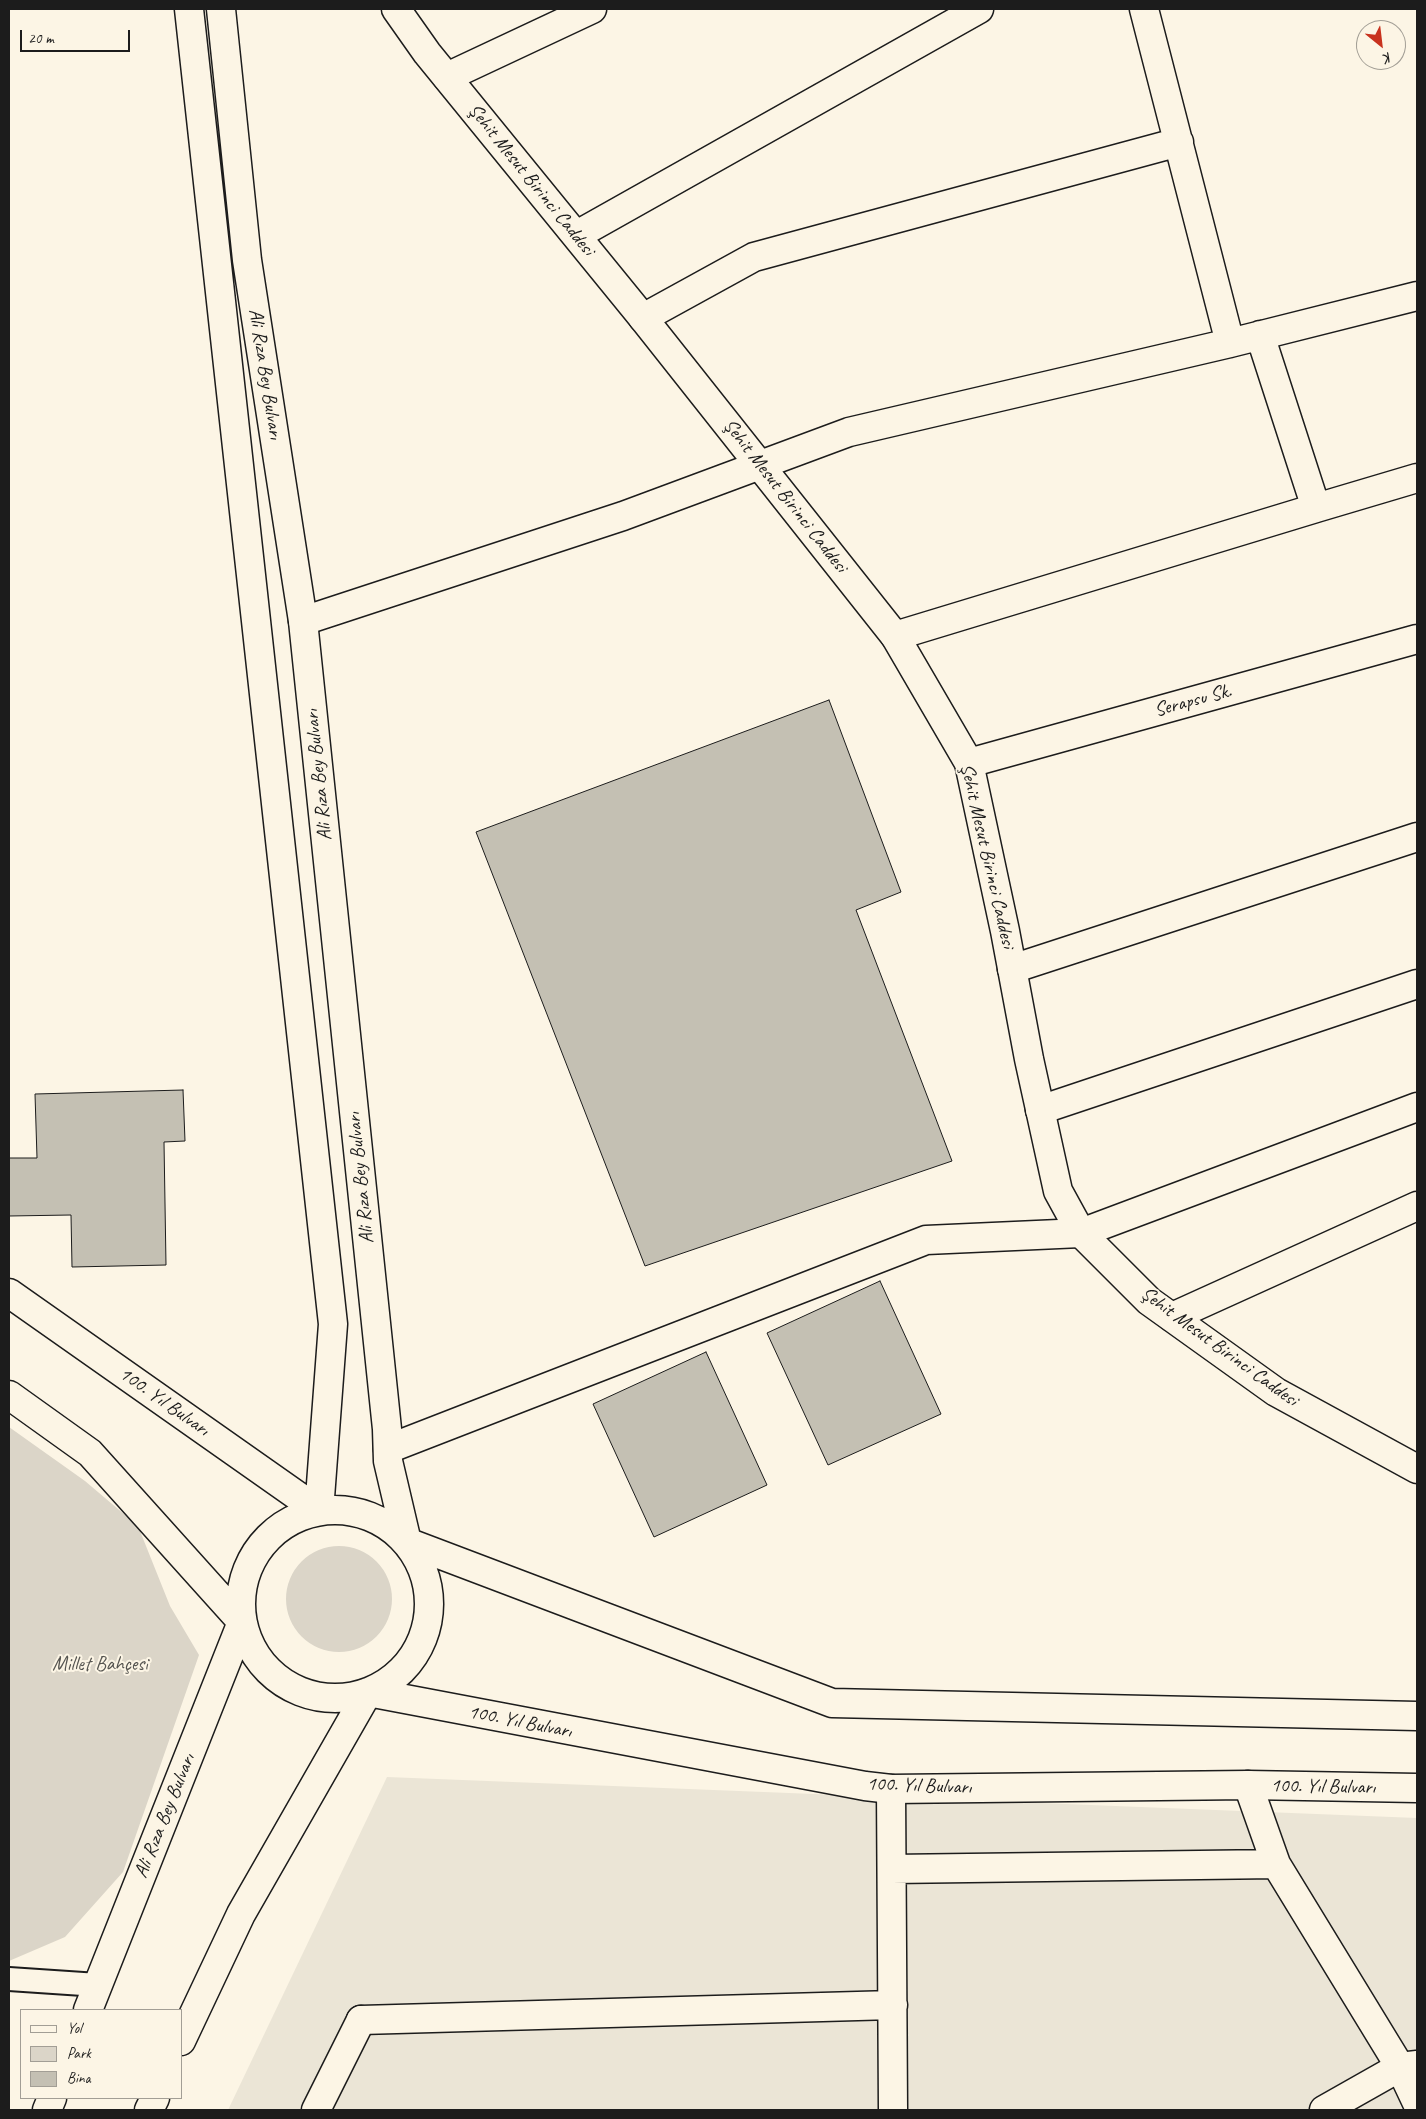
<!DOCTYPE html>
<html>
<head>
<meta charset="utf-8">
<style>
  body { margin:0 }
  #map { position:relative; width:1426px; height:2119px; overflow:hidden; background:#fcf5e5; font-family:Caveat,sans-serif }
  canvas { display:block }
  .frame { position:absolute; inset:0; border:10px solid #1c1c1c; pointer-events:none }
  .legend { position:absolute; left:20px; top:2009px; width:162px; height:90px; box-sizing:border-box; background:#fcf5e5; border:1px solid #a29e95; margin:0; padding:6px 9px; list-style:none; font-size:15px; color:#1c1c1c }
  .legend li { display:flex; align-items:center; gap:10px; height:25px }
  .legend b { width:25px; border:1px solid #a29e95 }
  .north { position:absolute; left:1356px; top:20px; width:50px; height:50px; box-sizing:border-box; background:#fcf5e5; border:1px solid #a29e95; border-radius:50%; rotate:151deg; font-size:14px; font-weight:700; line-height:20px; text-align:center; color:#1c1c1c }
  .north::after { content:''; display:block; margin:auto; width:18px; height:22px; background:#c8321e; clip-path:polygon(50% 0,100% 100%,50% 72%,0 100%) }
  .scale { position:absolute; left:20px; top:30px; width:110px; height:22px; box-sizing:border-box; border:2px solid #1c1c1c; border-top:0; padding-left:6px; font-size:15px; line-height:18px; white-space:nowrap; color:#1c1c1c; -webkit-text-stroke:4px #fcf5e5; paint-order:stroke }
</style>
</head>
<body>
<div id="map">
<canvas width="1426" height="2119"></canvas>
<div class="frame"></div>
<ul class="legend">
<li><b style="height:6px;background:#fcf5e5"></b>Yol</li>
<li><b style="height:14px;background:#dbd5c8"></b>Park</li>
<li><b style="height:14px;background:#c4c0b3"></b>Bina</li>
</ul>
<div class="north">K</div>
<div class="scale">20 m</div>
</div>
<script>
const c = document.querySelector('canvas').getContext('2d');
c.lineJoin = 'round';
function paint(path, color) {
  c.fillStyle = color;
  c.fill(path, 'evenodd');
}
function poly(rows) {
  const path = new Path2D();
  for (const r of rows) {
    if (r.length === 3) {
      path.moveTo(r[0] + r[2], r[1]);
      path.arc(r[0], r[1], r[2], 0, 2 * Math.PI);
      continue;
    }
    path.moveTo(r[0], r[1]);
    for (let i = 2; i < r.length; i += 2) path.lineTo(r[i], r[i + 1]);
  }
  return path;
}
function trace(path, color, width, dash) {
  c.strokeStyle = color;
  c.lineWidth = width;
  c.lineCap = dash ? 'butt' : 'round';
  c.setLineDash(dash || []);
  c.stroke(path);
}
function drawText(font, color, halo, rows, align = 'center') {
  c.font = font + ' Caveat,sans-serif';
  c.lineWidth = 4;
  c.setLineDash([]);
  c.textBaseline = 'middle';
  c.strokeStyle = halo;
  c.fillStyle = color;
  for (const [text, x, y, turn = 0] of rows) {
    c.save();
    c.translate(x, y);
    c.rotate((+turn || 0) * Math.PI / 180);
    c.textAlign = isNaN(turn) ? turn : align;
    if (halo) c.strokeText(text, 0, 0);
    c.fillText(text, 0, 0);
    c.restore();
  }
}
paint(poly([
  [387,1777,1417,1818,1417,2110,228,2110]
]), '#ebe5d6');
paint(poly([
  [9,1427,85,1481,138,1526,170,1606,199,1655,123,1872,65,1937,9,1961],
  [339,1599,53]
]), '#dbd5c8');
const building = poly([
  [829,700,901,892,856,910,952,1161,645,1266,476,832,829,700],
  [183,1090,185,1141,164,1142,166,1265,72,1267,71,1215,9,1216,9,1158,37,1158,35,1094,183,1090],
  [880,1281,941,1414,828,1465,767,1333,880,1281],
  [706,1352,767,1485,654,1537,593,1404,706,1352]
]);
paint(building, '#c4c0b3');
trace(building, '#1c1c1c', 1);
const service = poly([
  [9,1979,98,1985]
]);
const minor = poly([
  [1144,9,1230,343],
  [447,77,592,9],
  [577,235,979,9],
  [643,318,754,257,1179,142],
  [1316,508,1417,478],
  [303,621,623,516,849,432,1230,343,1417,296],
  [895,636,1316,508,1260,335],
  [969,763,1417,639],
  [1012,969,1417,837],
  [1040,1110,1417,984],
  [1172,1317,1417,1206],
  [388,1449,926,1240,1081,1233,1417,1107],
  [1248,1785,1276,1864,1400,2067,1417,2103],
  [891,1789,893,2110],
  [892,1869,1276,1864],
  [361,2020,893,2005],
  [1324,2110,1400,2067,1417,2065]
]);
const tertiary = poly([
  [316,2110,361,2020]
]);
const secondary = poly([
  [396,9,427,53,643,318,895,636,969,763,1005,931,1029,1059,1058,1191,1081,1233,1149,1301,1276,1392,1417,1469]
]);
const primary = poly([
  [189,9,333,1324,319,1511],
  [221,9,247,260,303,621,387,1429,388,1461,407,1542,832,1703,1417,1716],
  [9,1293,319,1511],
  [9,1395,90,1453,242,1622,88,2010],
  [335,1604,94],
  [181,2041,241,1914,368,1692,865,1786,891,1789,1248,1785,1417,1788],
  [47,2110,52,2098],
  [149,2110,155,2098]
]);
trace(service, '#1c1c1c', 26);
trace(minor, '#1c1c1c', 31);
trace(tertiary, '#1c1c1c', 31);
trace(secondary, '#1c1c1c', 31);
trace(primary, '#1c1c1c', 31);
trace(service, '#fcf5e5', 22);
trace(minor, '#fcf5e5', 28);
trace(tertiary, '#fcf5e5', 28);
trace(secondary, '#fcf5e5', 28);
trace(primary, '#fcf5e5', 28);
drawText('20px', '#1c1c1c', '#fcf5e5', [
  ["Şehit Mesut Birinci Caddesi",531,180,51],
  ["Ali Rıza Bey Bulvarı",265,374,81],
  ["Şehit Mesut Birinci Caddesi",785,496,52],
  ["Serapsu Sk.",1193,701,-15],
  ["Ali Rıza Bey Bulvarı",319,775,-96],
  ["Şehit Mesut Birinci Caddesi",987,856,77],
  ["Ali Rıza Bey Bulvarı",361,1178,-96],
  ["Şehit Mesut Birinci Caddesi",1219,1347,36],
  ["100. Yıl Bulvarı",164,1402,35],
  ["100. Yıl Bulvarı",520,1722,11],
  ["100. Yıl Bulvarı",919,1786,2],
  ["100. Yıl Bulvarı",1323,1787,1],
  ["Ali Rıza Bey Bulvarı",165,1816,-68]
]);
drawText('20px', '#555450', '#fcf5e5', [
  ["Millet Bahçesi",100,1665]
]);
</script>
</body>
</html>
